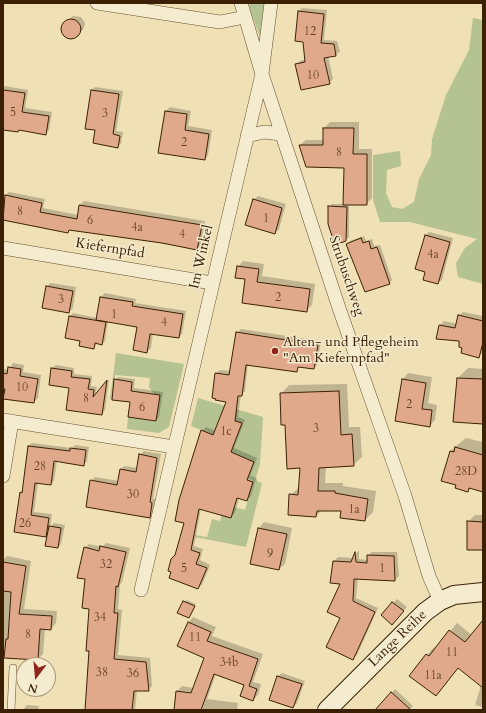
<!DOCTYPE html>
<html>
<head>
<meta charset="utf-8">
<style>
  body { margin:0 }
  #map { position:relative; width:486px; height:713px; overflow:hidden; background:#efe0b5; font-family:Cardo,serif }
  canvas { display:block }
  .frame { position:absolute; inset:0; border:4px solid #3c2004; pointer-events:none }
  .north { position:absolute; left:16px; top:657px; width:40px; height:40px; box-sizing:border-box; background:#f5ebcf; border:1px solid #ab9a7e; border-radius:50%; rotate:196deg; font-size:11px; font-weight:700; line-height:16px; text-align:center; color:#3c2004 }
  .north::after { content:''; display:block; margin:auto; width:14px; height:18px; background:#8f2418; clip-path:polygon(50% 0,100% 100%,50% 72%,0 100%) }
</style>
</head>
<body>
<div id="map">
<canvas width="486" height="713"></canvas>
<div class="frame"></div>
<div class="north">N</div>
</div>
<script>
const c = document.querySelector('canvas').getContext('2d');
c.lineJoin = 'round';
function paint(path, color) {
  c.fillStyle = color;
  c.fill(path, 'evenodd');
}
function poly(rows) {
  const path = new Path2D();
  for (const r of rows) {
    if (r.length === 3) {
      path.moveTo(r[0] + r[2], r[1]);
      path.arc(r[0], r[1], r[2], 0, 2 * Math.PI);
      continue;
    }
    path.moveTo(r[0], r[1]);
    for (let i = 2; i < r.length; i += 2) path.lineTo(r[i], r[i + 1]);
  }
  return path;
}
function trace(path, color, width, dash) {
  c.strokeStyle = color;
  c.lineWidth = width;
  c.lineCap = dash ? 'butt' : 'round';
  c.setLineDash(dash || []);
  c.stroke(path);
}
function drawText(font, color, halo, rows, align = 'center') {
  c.font = font + ' Cardo,serif';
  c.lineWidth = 3;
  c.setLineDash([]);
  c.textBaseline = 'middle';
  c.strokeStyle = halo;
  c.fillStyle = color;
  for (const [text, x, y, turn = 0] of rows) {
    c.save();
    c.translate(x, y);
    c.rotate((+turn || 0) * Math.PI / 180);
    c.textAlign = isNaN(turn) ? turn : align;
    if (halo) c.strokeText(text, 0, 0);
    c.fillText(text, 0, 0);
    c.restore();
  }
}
paint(poly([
  [250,3,264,4,260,37,249,7],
  [473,18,483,20,483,284,458,277,457,271,456,263,465,248,477,239,410,222,380,222,373,200,373,155,400,151,401,166,387,170,386,193,392,207,402,209,414,202,419,179,431,155,432,139,446,95,469,50],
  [116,353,184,364,169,427,159,433,127,429,128,417,156,421,160,395,154,394,149,387,150,378,115,375,112,400,110,399],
  [198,398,263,417,260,464,256,477,258,482,262,483,246,547,195,537,195,535,207,537,212,519,220,521,222,515,231,518,234,507,245,510,253,480,244,477,251,471,254,462,208,442,211,434,191,426]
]), '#b4c391');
paint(poly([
  [302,8,327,10,324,40,337,41,340,51,336,55,328,56,333,79,329,83,297,65,300,61,306,59,298,12],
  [73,16,81,17,85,23,84,28,76,37,65,37,61,31,62,25],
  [4,86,28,90,25,108,52,112,49,130,46,133,3,128,3,88],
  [95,87,123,91,116,131,123,132,121,143,118,147,96,129,92,90],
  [170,107,191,111,188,126,212,130,208,155,205,159,166,111],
  [330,122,359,122,359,149,372,149,372,198,366,204,349,204,349,237,346,240,329,207,332,204,344,204,345,167,300,145,306,140,324,140,324,128],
  [9,192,45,199,43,208,78,215,80,205,84,201,205,221,201,246,197,249,71,229,68,232,3,219,5,196],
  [258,196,286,204,279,229,275,233,254,200],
  [429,232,453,238,442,280,438,283,426,271,417,269,426,235],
  [364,236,366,241,372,239,374,246,380,245,392,280,389,283,347,244,350,241],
  [243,261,264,264,262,276,315,284,312,305,306,311,246,278,238,267],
  [50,283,76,287,73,308,69,312,47,287],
  [105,293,136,299,135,303,186,311,182,334,179,337,153,333,151,348,147,352,138,326,108,321,105,341,102,344,97,343,94,348,81,340,66,337,70,316,73,313,98,318,101,297],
  [463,312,483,316,483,351,479,357,463,347,460,340,437,338,440,325,444,321,457,324,459,315],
  [241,329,321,341,317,365,314,368,300,366,296,371,248,364,245,391,241,395,238,417,245,420,234,448,257,458,250,476,256,478,251,496,247,500,239,498,235,513,231,517,201,508,194,546,203,549,200,560,210,565,202,585,198,588,176,556,185,522,202,431,206,427,216,431,228,401,216,373,220,370,231,371,237,333],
  [13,363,24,365,23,372,41,375,38,398,34,402,3,396,3,369,9,370],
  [56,365,74,368,74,374,92,376,91,386,97,387,95,396,109,379,105,410,102,414,70,387,50,384,52,368],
  [468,368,483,369,483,423,454,421,458,378],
  [408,373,432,377,428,403,437,405,435,420,429,426,403,379],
  [118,377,135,379,134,388,163,392,159,417,156,420,131,401,115,380],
  [347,384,349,427,360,427,362,457,353,465,326,466,325,483,343,483,343,486,376,491,373,512,365,520,342,510,322,510,316,516,290,495,300,487,301,467,286,424,281,394,289,385],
  [466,438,483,442,483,491,471,488,468,491,457,484,442,480,450,451],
  [32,443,72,448,75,445,89,447,87,461,84,464,57,461,54,481,51,484,38,483,34,512,52,514,50,527,54,523,65,525,61,544,58,547,49,532,45,536,15,531,21,493,23,490,28,446],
  [144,451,161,454,153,499,156,499,153,513,149,517,91,481,95,477,119,481,120,470,124,466,138,468,140,455],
  [475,515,483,515,483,549,468,522],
  [264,522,292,528,285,564,279,569,259,528],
  [106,543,130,548,122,582,120,584,118,609,122,610,118,655,150,658,152,686,148,690,137,690,135,710,86,710,90,608,86,579,85,548,89,544,102,547],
  [359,550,359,559,368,560,368,555,372,552,397,552,399,576,395,580,358,578,356,598,378,608,357,655,353,658,341,618,342,583,334,561,338,557,353,558],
  [7,556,31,561,24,609,57,611,56,623,51,629,45,628,43,654,38,659,3,657,3,560],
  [397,599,407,607,396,620,382,615],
  [186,600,196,604,189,617,179,613],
  [193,617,216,627,212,636,263,654,253,682,261,684,258,695,253,700,245,684,216,674,207,699,238,703,237,710,175,710,177,691,182,686,194,688,206,658,189,622],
  [483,622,483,707,475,705,481,686,459,667,436,695,427,655,434,647,436,649,457,623,472,635],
  [282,673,305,681,297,703,293,707,278,676],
  [395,689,413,706,409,710,376,710],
  [27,705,39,706,38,710,23,710]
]), '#0003');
const building = poly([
  [298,11,324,14,321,43,334,44,336,56,324,58,330,84,301,90,295,64,305,62,303,42,295,41,298,11],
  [71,29,10],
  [3,90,25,93,22,112,49,116,46,135,19,130,18,132,3,130,3,90],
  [91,90,119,94,113,134,120,136,118,148,93,143,95,130,85,129,91,90],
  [165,111,187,114,185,130,209,134,205,160,158,153,165,111],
  [323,128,354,128,353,154,367,154,367,205,343,205,344,168,306,167,299,145,323,145,323,128],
  [5,195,42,203,40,212,77,219,79,205,202,225,197,250,162,243,69,230,68,233,3,220,5,195],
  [253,199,282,208,275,234,245,225,253,199],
  [328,206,347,207,346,241,335,245,328,224,328,206],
  [425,235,450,242,438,284,423,280,425,272,415,269,425,235],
  [361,238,363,243,369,241,371,249,377,247,390,284,365,292,346,244,361,238],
  [237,266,259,269,257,282,310,289,307,312,242,303,245,279,235,278,237,266],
  [46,286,73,291,69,313,42,308,46,286],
  [100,297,133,302,132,306,183,314,179,338,150,334,147,353,133,350,137,327,96,320,100,297],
  [458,315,483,321,483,342,479,358,461,353,462,348,459,347,459,341,436,339,439,325,455,328,458,315],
  [69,316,106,322,102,345,95,343,94,349,79,346,80,341,65,338,69,316],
  [236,332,318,345,314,369,298,367,297,372,246,365,242,396,238,396,235,421,242,423,231,452,254,462,247,480,253,482,247,501,237,498,231,518,199,509,191,550,200,553,196,564,207,568,198,589,169,578,171,572,168,571,171,559,175,555,184,523,175,521,179,500,201,430,213,435,226,402,215,400,216,399,212,398,215,373,229,375,236,332],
  [8,367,21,369,20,376,38,379,34,403,3,399,5,389,3,389,3,373,7,374,8,367],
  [51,368,72,371,71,377,90,379,88,389,94,390,93,397,107,380,102,415,66,410,69,388,49,385,51,368],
  [457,378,483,379,483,424,453,422,457,378],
  [114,379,132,382,131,391,160,395,156,421,128,417,130,402,112,400,114,379],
  [402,379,426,383,422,409,432,410,430,427,395,421,402,379],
  [339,391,341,435,352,434,354,466,319,468,318,491,335,491,335,493,368,499,365,521,340,518,341,511,317,511,316,517,288,515,289,494,298,495,300,468,287,469,285,425,281,425,280,393,339,391],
  [28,446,70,451,70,448,86,450,84,466,54,461,51,485,35,483,31,515,49,518,46,537,14,532,20,492,22,493,28,446],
  [455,447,483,455,483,492,469,488,468,492,455,488,456,485,441,481,450,451,454,452,455,447],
  [139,454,157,458,150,502,152,503,150,518,86,507,90,480,117,485,120,469,136,472,139,454],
  [467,521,483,522,483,550,467,550,467,521],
  [49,526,61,528,58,548,45,546,49,526],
  [258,528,287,534,279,570,250,564,258,528],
  [100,546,126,552,118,587,116,586,114,613,118,613,114,659,146,662,149,691,134,691,132,710,85,710,89,651,86,651,89,609,82,608,85,579,77,578,84,547,99,551,100,546],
  [355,552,356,562,367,563,367,555,394,556,395,581,354,579,353,601,375,612,353,660,326,647,340,618,327,612,340,584,330,583,333,561,351,562,355,552],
  [3,562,26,566,19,614,52,616,51,630,40,629,38,660,4,658,6,639,8,639,11,592,3,591,3,562],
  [183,601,195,606,189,618,177,613,183,601],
  [392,602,404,611,392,625,381,615,392,602],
  [483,620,483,688,458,668,436,696,409,676,426,654,429,656,449,630,465,642,483,620],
  [188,622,211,632,207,641,258,659,249,686,257,689,253,701,240,696,244,685,214,674,201,710,174,710,176,691,191,693,204,658,177,646,188,622],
  [277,676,302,684,293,708,269,700,277,676],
  [391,692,411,710,375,710,391,692]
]);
paint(building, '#e1a98b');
trace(building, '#3c2004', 1);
const lane = poly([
  [11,710,13,668]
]);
const street = poly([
  [97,3,220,22,245,17],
  [271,3,262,74,339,308,405,496,429,576,440,601],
  [247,136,264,132,281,134],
  [3,248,212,283],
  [3,420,174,447],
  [3,476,12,421],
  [141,590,262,74,241,3]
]);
const secondary = poly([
  [327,710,425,612,440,601,454,595,483,592]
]);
trace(lane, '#695030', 8);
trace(street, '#695030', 14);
trace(secondary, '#3c2004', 20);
trace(lane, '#f5ebcf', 7);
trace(street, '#f5ebcf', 13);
trace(secondary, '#f5ebcf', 18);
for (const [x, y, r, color] of [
  [275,351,4,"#8f2418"]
]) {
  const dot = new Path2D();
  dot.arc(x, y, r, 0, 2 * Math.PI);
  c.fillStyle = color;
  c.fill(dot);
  trace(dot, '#f5ebcf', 1.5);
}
drawText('12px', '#654226', null, [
  ["12",310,32],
  ["10",313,76],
  ["5",13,113],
  ["3",105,114],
  ["2",184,143],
  ["8",339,153],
  ["8",20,212],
  ["1",266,219],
  ["6",90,221],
  ["4a",137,228],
  ["4",182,235],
  ["4a",433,255],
  ["2",278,298],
  ["3",61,300],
  ["1",114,315],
  ["4",164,323],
  ["10",22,388],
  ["8",86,399],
  ["2",409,405],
  ["6",142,408],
  ["3",316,429],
  ["1c",226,432],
  ["28",40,467],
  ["28D",466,472],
  ["30",133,495],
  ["1a",354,510],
  ["26",25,524],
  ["9",270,554],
  ["32",106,565],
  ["5",184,569],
  ["1",382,569],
  ["34",100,618],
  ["8",28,635],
  ["11",195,638],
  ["11",452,653],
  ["34b",229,663],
  ["38",102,673],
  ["36",133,674],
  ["11a",433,676]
]);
drawText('14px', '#3c2004', '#f5ebcf', [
  ["Kiefernpfad",110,249,9],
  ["Im Winkel",202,257,-77],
  ["Strubuschweg",346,276,71],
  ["Lange Reihe",398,639,-44]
]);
drawText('14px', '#3c2004', '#f5ebcf', [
  ["Alten- und Pflegeheim",283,343],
  ["\"Am Kiefernpfad\"",283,359]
], 'left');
</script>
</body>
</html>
